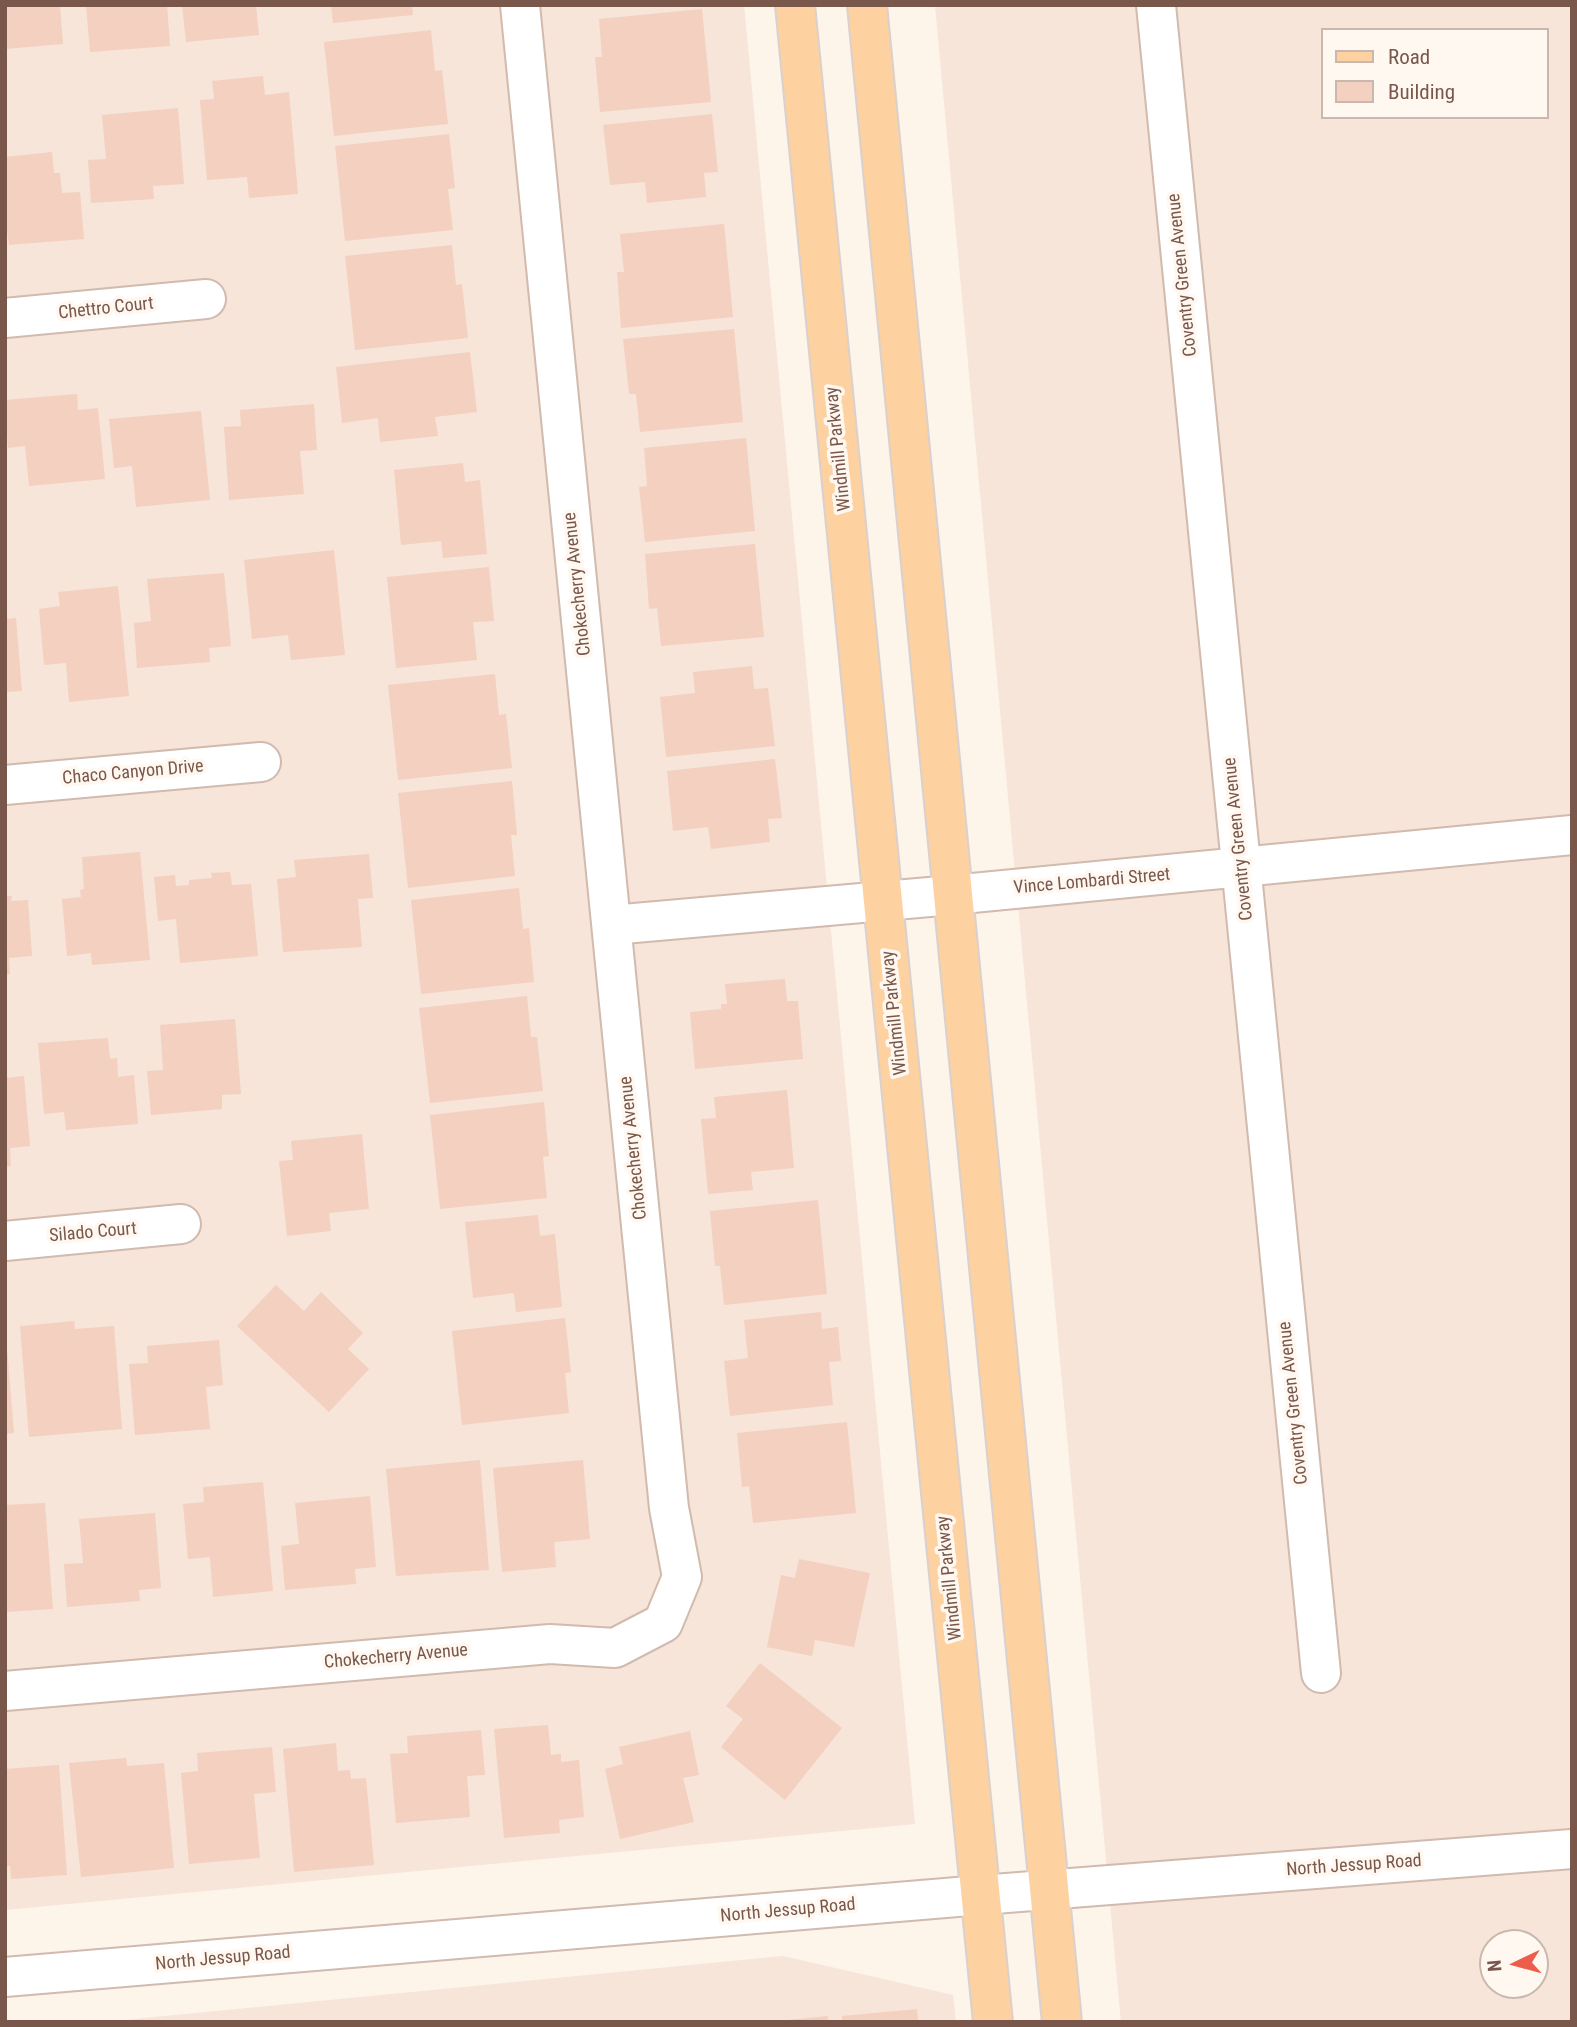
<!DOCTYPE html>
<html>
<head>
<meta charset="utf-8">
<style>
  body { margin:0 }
  #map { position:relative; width:1577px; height:2027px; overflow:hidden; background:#fdf4ea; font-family:"Roboto Condensed",sans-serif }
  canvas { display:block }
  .frame { position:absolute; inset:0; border:7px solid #7a574b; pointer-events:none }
  .legend { position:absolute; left:1321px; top:28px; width:228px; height:91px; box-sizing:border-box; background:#fff8f1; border:2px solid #cab8af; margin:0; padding:9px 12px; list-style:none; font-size:21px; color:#7a574b }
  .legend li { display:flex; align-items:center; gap:14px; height:35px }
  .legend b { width:35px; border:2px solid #cab8af }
  .north { position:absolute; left:1479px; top:1929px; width:70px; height:70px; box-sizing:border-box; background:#fff8f1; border:2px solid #cab8af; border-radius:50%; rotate:265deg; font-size:19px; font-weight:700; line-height:28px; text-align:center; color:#7a574b }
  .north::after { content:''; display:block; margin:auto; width:24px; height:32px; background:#ec5e4b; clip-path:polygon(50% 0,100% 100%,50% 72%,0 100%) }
</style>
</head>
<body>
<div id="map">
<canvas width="1577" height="2027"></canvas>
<div class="frame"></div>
<ul class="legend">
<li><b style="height:9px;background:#fed1a1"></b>Road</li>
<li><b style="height:19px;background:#f4d0c0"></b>Building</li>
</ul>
<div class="north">N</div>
</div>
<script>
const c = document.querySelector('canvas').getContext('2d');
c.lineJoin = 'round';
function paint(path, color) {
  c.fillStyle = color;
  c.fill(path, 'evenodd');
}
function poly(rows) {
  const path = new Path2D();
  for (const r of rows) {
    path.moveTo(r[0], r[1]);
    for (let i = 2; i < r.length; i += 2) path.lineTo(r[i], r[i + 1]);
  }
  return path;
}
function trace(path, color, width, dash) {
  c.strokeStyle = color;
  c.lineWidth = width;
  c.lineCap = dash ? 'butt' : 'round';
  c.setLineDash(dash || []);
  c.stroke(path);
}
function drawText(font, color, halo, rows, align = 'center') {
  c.font = font + ' "Roboto Condensed",sans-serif';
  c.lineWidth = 7;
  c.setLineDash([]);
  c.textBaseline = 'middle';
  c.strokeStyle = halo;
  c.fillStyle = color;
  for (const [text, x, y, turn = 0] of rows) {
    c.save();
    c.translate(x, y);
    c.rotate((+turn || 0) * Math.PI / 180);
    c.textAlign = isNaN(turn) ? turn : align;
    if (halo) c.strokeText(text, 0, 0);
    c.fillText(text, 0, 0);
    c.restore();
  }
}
paint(poly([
  [5,5,744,5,915,1824,5,1910],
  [935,5,1572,5,1572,2022,1121,2022],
  [1323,30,1547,30,1547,117,1323,117],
  [1493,1943,1535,1943,1535,1985,1493,1985],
  [783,1956,953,1995,956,2022,103,2022]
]), '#f6e5d8');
paint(poly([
  [5,5,60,5,63,44,5,49],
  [86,5,167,5,170,46,90,52],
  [182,5,256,5,259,35,186,42],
  [331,5,412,5,413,15,333,23],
  [702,9,711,102,600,112,595,57,602,57,599,19],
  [431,30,435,71,442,70,448,124,334,136,324,42],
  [263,76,265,95,289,92,298,194,249,198,247,177,207,180,200,100,214,99,212,81],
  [178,108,184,184,153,186,154,199,91,203,88,160,106,159,102,115],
  [712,114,718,172,704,173,706,197,647,203,645,182,610,185,603,125],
  [449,134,455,188,448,189,453,230,345,241,335,146],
  [52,152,54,173,60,173,62,193,80,192,84,239,9,245,7,229,5,229,5,157],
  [724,224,733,317,621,328,617,272,624,272,620,234],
  [452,245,456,285,462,284,468,338,355,350,345,256],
  [734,329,743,422,640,432,636,394,629,394,623,339],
  [470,352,477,412,435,417,438,436,380,442,378,418,342,423,336,367],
  [77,394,78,410,98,408,105,479,29,486,25,446,8,448,5,400],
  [314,404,317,450,300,451,304,494,229,500,224,427,241,426,240,410],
  [201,411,210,500,136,507,132,466,114,468,109,419],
  [746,438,755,531,645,542,639,487,647,486,644,448],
  [463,463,465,482,480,480,487,554,443,558,441,541,401,545,394,470],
  [755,544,764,637,661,646,657,608,649,609,645,554],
  [334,550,345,655,291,660,288,635,252,639,244,560],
  [489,567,494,621,473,622,477,660,396,668,387,577],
  [224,573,231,646,209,648,210,662,137,668,134,623,151,621,147,579],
  [118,586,129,696,69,702,66,663,44,665,39,609,60,606,58,592],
  [16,618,22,691,5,692,5,619],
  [752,666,754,689,768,688,775,746,666,757,660,697,695,693,693,672],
  [495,674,499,715,506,714,512,768,398,780,388,685],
  [775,759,782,818,768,819,770,842,711,849,708,827,673,831,667,771],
  [512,781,517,835,511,835,515,876,408,888,398,793],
  [140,852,150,960,92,965,91,953,67,956,62,899,81,897,80,890,84,889,82,857],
  [369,854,373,898,358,899,362,947,283,952,277,879,296,877,294,860],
  [230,872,232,885,251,884,258,956,180,963,176,919,158,921,154,877,175,875,176,886,189,885,189,880,212,878,211,873],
  [519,888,523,929,529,928,534,982,421,994,411,900],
  [5,896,12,896,11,901,28,900,32,956,9,958,10,974,5,975],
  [785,979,787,1001,798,1001,803,1059,695,1069,690,1012,721,1009,721,1004,727,1004,725,984],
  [527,996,531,1037,537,1037,543,1091,430,1103,419,1008],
  [235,1019,241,1094,222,1095,222,1109,151,1115,147,1071,163,1070,160,1025],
  [108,1038,110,1059,117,1058,118,1077,134,1075,138,1124,66,1130,64,1112,44,1114,38,1043],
  [24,1076,30,1146,10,1148,11,1166,5,1167,5,1078],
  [787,1090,794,1168,751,1172,753,1190,708,1194,701,1119,716,1118,714,1097],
  [544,1102,549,1156,543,1157,547,1198,440,1209,430,1115],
  [362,1134,369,1209,329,1213,331,1231,287,1236,279,1161,293,1160,291,1141],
  [818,1200,827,1294,724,1305,720,1266,715,1266,710,1211],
  [538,1215,540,1236,555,1234,562,1307,516,1312,514,1293,473,1298,465,1222],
  [276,1285,304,1311,321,1292,363,1333,348,1349,369,1369,329,1412,237,1326],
  [821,1312,822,1329,838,1327,841,1361,829,1362,833,1405,730,1416,724,1361,748,1358,744,1320],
  [565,1318,571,1372,565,1373,569,1413,462,1425,452,1331],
  [74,1321,75,1329,114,1326,122,1429,29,1437,20,1326],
  [219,1340,223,1385,206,1387,210,1429,135,1435,129,1364,148,1363,147,1346],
  [5,1348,7,1348,14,1433,5,1434],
  [847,1422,856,1513,753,1523,749,1486,742,1487,737,1433],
  [480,1460,489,1570,396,1576,386,1469],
  [583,1460,590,1539,554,1542,556,1567,502,1572,493,1468],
  [263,1482,273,1591,213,1597,210,1557,188,1559,183,1504,204,1502,203,1487],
  [370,1496,376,1567,355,1569,356,1584,285,1590,281,1546,299,1544,295,1503],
  [45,1503,53,1609,5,1612,5,1505],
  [155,1513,161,1588,139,1590,140,1601,67,1607,64,1564,83,1563,79,1519],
  [799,1559,870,1573,854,1647,815,1640,812,1656,767,1647,781,1575,795,1578],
  [760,1663,842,1728,785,1800,721,1747,743,1719,726,1706],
  [548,1725,551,1755,561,1754,561,1762,579,1760,584,1817,559,1820,560,1833,504,1838,494,1729],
  [481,1730,485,1775,467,1776,470,1817,396,1823,390,1754,408,1753,407,1736],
  [690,1731,699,1775,683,1778,694,1822,620,1839,605,1769,623,1764,619,1747],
  [336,1743,338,1771,350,1770,351,1779,366,1778,374,1865,294,1872,283,1749],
  [272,1747,276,1792,254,1794,260,1858,189,1864,181,1773,198,1771,197,1753],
  [126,1758,127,1766,164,1763,174,1868,81,1877,69,1763],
  [59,1765,67,1875,11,1879,10,1866,5,1866,5,1769],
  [917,2009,918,2022,842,2022,842,2016],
  [828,2016,828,2022,788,2022,788,2020]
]), '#f4d0c0');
const minor = poly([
  [1156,5,1321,1673],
  [5,318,206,299],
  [5,785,261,762],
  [612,925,952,895,1572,835],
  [5,1241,181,1224],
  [5,1691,550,1644,615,1648,663,1623,682,1577,669,1508,520,5],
  [5,1977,981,1895,1572,1849]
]);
const major = poly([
  [795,5,993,2022],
  [867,5,1062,2022]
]);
trace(minor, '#d1baae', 42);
trace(major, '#dad0cd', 42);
trace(minor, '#fff', 38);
trace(major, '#fed1a1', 38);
drawText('18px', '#7a574b', '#fff8f1', [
  ["Coventry Green Avenue",1183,275,-96],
  ["Chettro Court",106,309,-6],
  ["Windmill Parkway",839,449,-96],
  ["Chokecherry Avenue",578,584,-96],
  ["Chaco Canyon Drive",133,773,-5],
  ["Coventry Green Avenue",1239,839,-96],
  ["Vince Lombardi Street",1092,882,-5],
  ["Windmill Parkway",895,1013,-96],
  ["Chokecherry Avenue",634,1148,-96],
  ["Silado Court",93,1233,-5],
  ["Coventry Green Avenue",1294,1403,-96],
  ["Windmill Parkway",950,1578,-96],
  ["Chokecherry Avenue",396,1657,-5],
  ["North Jessup Road",1354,1866,-4],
  ["North Jessup Road",788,1911,-5],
  ["North Jessup Road",223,1959,-5]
]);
</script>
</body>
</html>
